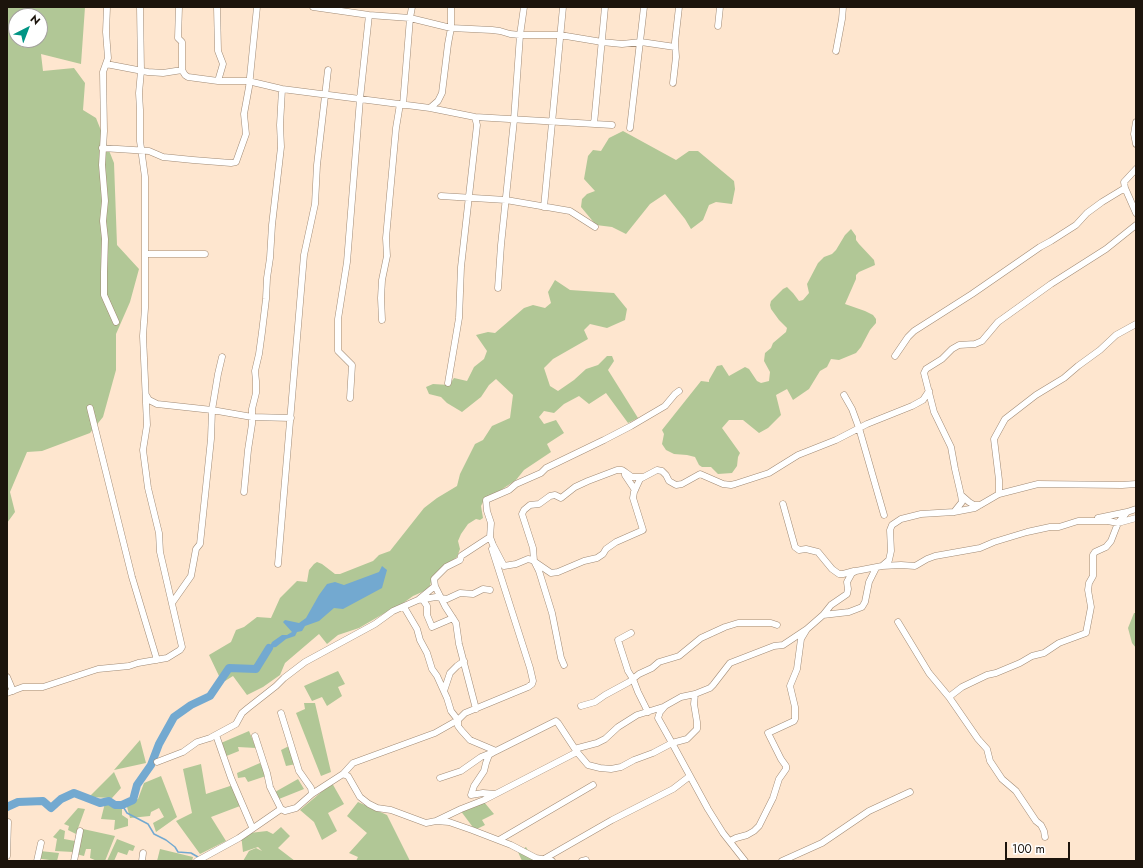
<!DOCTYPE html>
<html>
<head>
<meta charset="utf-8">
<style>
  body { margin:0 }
  #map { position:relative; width:1143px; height:868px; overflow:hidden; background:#fee6cf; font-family:Jost,sans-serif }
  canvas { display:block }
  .frame { position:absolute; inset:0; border:8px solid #1c140c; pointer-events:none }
  .north { position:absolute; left:8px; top:8px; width:40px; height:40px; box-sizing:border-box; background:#fff; border:1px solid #a4a19e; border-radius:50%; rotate:42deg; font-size:11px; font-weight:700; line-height:16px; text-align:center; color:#1c140c }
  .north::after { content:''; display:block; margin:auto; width:14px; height:18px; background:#009585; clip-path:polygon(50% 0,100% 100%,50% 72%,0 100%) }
  .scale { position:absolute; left:1005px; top:842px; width:65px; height:18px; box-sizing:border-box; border:2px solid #1c140c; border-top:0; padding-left:5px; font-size:12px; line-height:14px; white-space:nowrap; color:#1c140c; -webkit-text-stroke:3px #fff; paint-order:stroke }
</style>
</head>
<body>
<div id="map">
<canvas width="1143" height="868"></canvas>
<div class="frame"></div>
<div class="north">N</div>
<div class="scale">100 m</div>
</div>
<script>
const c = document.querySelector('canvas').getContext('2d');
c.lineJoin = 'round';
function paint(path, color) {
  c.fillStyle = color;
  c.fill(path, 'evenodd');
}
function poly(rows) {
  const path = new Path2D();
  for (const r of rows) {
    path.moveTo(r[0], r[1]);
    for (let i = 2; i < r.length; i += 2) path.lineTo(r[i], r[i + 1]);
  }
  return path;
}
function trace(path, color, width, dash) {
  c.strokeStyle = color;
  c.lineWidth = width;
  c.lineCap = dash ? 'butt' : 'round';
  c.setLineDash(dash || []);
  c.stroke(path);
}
paint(poly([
  [7,7,85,7,81,64,41,54,43,71,74,68,85,83,83,110,96,118,114,163,117,245,139,269,130,302,116,334,116,370,103,417,90,433,42,451,27,452,10,492,15,512,7,523],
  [16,16,40,16,40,40,16,40],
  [623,131,676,160,689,151,698,151,734,181,735,189,732,204,716,202,709,205,703,220,691,229,685,219,665,194,650,204,626,234,612,227,596,225,581,207,582,199,587,194,595,191,584,179,588,156,593,150,601,151,609,138],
  [851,229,856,236,856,240,859,244,874,260,875,265,859,272,856,275,856,279,845,304,865,311,873,315,876,319,876,323,870,330,861,347,856,353,839,360,831,359,827,367,820,371,809,389,793,400,787,389,776,395,781,415,768,428,759,433,743,420,729,420,722,428,740,453,738,457,737,466,732,473,718,474,711,467,702,467,699,465,695,457,687,455,674,454,666,450,662,444,664,434,662,430,701,381,709,382,709,380,717,366,722,365,729,376,745,367,749,369,757,381,761,383,769,381,770,372,764,361,765,353,771,348,773,343,786,332,787,328,779,320,771,309,770,305,771,301,783,289,787,287,793,293,799,301,803,300,809,293,807,284,818,263,824,257,832,254,836,250,845,235],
  [555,280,570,290,614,293,627,309,625,320,607,328,590,324,584,330,588,339,553,359,544,368,550,386,558,391,574,380,586,369,598,365,607,356,612,356,614,361,608,370,638,418,628,423,606,393,589,404,579,396,564,404,554,413,544,411,539,417,544,424,556,420,564,433,547,444,551,452,524,470,516,480,483,502,481,506,483,518,480,520,476,519,468,524,461,534,458,541,460,549,457,557,447,564,431,582,429,589,413,596,395,609,383,614,359,628,338,635,327,644,319,634,285,663,280,675,263,687,247,695,233,676,225,681,219,676,209,655,231,642,236,630,244,627,257,617,271,618,280,598,297,581,307,582,309,570,314,564,317,562,322,564,335,574,340,574,373,561,379,555,390,551,424,508,437,498,457,486,460,474,475,444,483,440,492,426,510,418,513,395,496,379,489,385,481,397,462,412,447,403,441,397,429,394,426,387,433,384,449,385,454,378,467,381,474,367,484,359,487,351,476,335,488,332,495,333,524,308,533,305,545,308,551,303,548,292],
  [1134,613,1136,613,1136,648,1132,643,1128,628],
  [338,671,345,684,338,687,342,696,327,706,322,697,312,701,304,686],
  [304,703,315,703,331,772,321,776,296,713,305,709],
  [249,731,256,748,238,747,239,751,224,757,221,743],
  [140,740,146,763,114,770],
  [289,746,296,764,286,766,281,750],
  [260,763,266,776,248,782,245,777,238,778,237,773],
  [201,764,206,794,233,785,240,806,211,817,226,841,200,854,176,821,192,813,183,769],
  [114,772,121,788,112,798,89,797],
  [161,776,177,817,156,832,153,823,164,817,159,808,151,812,150,816,130,818,126,803,138,799,144,783],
  [298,779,304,789,279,799,275,792],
  [332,783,344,804,328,813,337,831,322,840,314,822,300,810],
  [358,802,387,815,410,861,356,861,358,857,349,853,367,833,347,816],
  [484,802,494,814,482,820,485,825,475,830,460,810],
  [105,803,122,806,122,815,128,819,128,826,114,830,115,820,101,819],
  [78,808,85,809,76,834,68,830,69,826,64,824],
  [281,827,290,836,278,848,295,861,243,861,249,851,256,848,262,851,258,847,243,852,241,834,267,831,273,834],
  [60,829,65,831,64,839,75,841,73,852,55,851,57,839,53,837],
  [83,829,115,836,105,861,97,861,90,858,91,849,86,849,84,856,76,854],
  [117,839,135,846,133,851,129,850,127,855,118,852,114,861,107,861],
  [526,847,534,861,522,861,518,852],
  [160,849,193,857,192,861,157,861],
  [40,851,59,853,57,861,34,858]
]), '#b1c796');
paint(poly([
  [382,566,387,570,382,588,343,609,334,608,319,621,305,626,302,631,297,632,295,636,286,639,276,647,269,648,272,642,282,635,287,635,292,632,283,622,285,620,299,623,306,618,319,595,327,584,335,582,344,585,379,572]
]), '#73a9d0');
trace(poly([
  [122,805,127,813,148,824,154,834,166,840,175,847,178,852,191,853,198,857]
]), '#73a9d0', 1.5);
trace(poly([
  [7,807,18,802,43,801,51,808,61,799,74,793,100,803,109,801,115,805,122,805,133,800,137,785,151,765,159,744,174,717,191,705,210,696,229,668,256,669,269,648]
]), '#73a9d0', 8);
const minor = poly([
  [107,7,106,32,108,58,103,72,104,131,102,165,105,201,103,221,105,239,104,272,104,295,116,322],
  [179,7,178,38,182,42,182,70,185,75,188,77,218,81,248,81,282,89,430,108,475,117,612,125],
  [217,7,218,51,223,64,218,81],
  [313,7,369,15,410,18,451,28,492,30,500,31,510,34,520,35,560,35,602,42,622,44,641,42,675,47],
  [718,26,720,7],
  [836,51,842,19,843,7],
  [106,64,148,72,163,73,182,70],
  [673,83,676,57,675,42,679,7],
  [403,105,410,18,412,7],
  [430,108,438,101,442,93,448,44,451,28,451,7],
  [1136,122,1134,134,1136,144],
  [594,124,605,7],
  [630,128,644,7],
  [102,148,149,151,163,157,193,160,231,163,236,162,246,134,244,114,249,87,257,7],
  [1136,169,1124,182,1125,188,1136,213],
  [441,196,506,200,570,211,595,227],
  [544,207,563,7],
  [146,254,205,254],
  [498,288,501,245,514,120,520,35,524,7],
  [382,320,381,298,382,280,387,256,386,238,396,128,400,104],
  [895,356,908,337,914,331,972,294,1040,247,1051,241,1076,225,1087,213,1102,202,1125,188],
  [448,383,459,318,461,267,477,125,475,117],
  [679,391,675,394,665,406,631,426,604,440,546,468,541,473,516,484,509,490,486,500,487,511,491,523,490,537,493,545,504,566,516,564,528,559,532,560,551,573,558,572,584,561,597,558,603,554,606,549,616,542,641,531,643,530,633,498,634,492,640,479,657,470,662,471,666,475,669,481,676,485,682,484,700,474,723,484,731,485,735,484,769,473,798,455,836,440,867,424,912,406,923,400,929,391],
  [146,395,149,400,157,404,212,410,252,417,291,418],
  [844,395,852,409,859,428,884,515],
  [350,398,352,365,338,351,338,319,347,262,360,99,369,15],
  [90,408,132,577,157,660],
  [635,490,625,475,625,472,632,477,642,477],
  [244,492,248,450,252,424,252,409,256,393,256,381,255,371,259,354,262,332,266,299,267,278,270,258,272,225,281,147,280,125,282,89],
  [999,494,999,480,994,439,1005,419,1036,395,1064,378,1078,366,1100,350,1116,335,1136,324],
  [961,495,969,502,974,505,980,505],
  [783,504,795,547,799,550,806,549,818,552,832,569,839,574,843,574,854,571],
  [954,512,962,502,961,495,955,469,951,447,934,412,924,373,926,369,942,359,952,349,959,345,975,344,982,341,998,322,1051,284,1106,249,1136,225],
  [1098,518,1127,512],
  [492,549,530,668,533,681,532,684,528,687,465,713,458,720,458,726,461,730,470,740,496,751,556,721,558,723,577,752,588,765,600,768,611,769,621,767,634,760,653,753,672,743,658,718,660,712,665,706,681,697,695,694,694,704,697,722,697,729,687,739,672,743,708,809,723,833,745,861],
  [278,564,304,255,315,204,317,165,328,70],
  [882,566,901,565,915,566,927,559,935,556,980,548,994,542,1027,532,1050,527,1059,527,1078,521,1108,521,1118,523,1136,518],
  [876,568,869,582,865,602,862,607,849,612,823,615,831,605,847,594,848,589,847,582,852,573,856,571,882,566,889,560,891,551,890,530,892,525,901,519,921,514,954,512,975,508,999,494,1038,484,1122,485,1136,484],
  [435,586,445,606,456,623,459,644,476,709],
  [418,600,436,597,447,599,460,593,473,594,483,589,490,590],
  [423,600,427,606,427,615,432,627,453,618],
  [172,603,191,576,196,549,200,544,211,439,212,410,218,374,222,357],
  [898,622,929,673,949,697,978,739,987,749,990,761,1002,779,1016,791,1036,821,1041,825,1044,831,1045,837],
  [631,633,618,640,628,671,633,679,638,692,648,712],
  [564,665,561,658,552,613,539,571,534,561,533,548,522,514,524,510,530,505,539,504,550,496,555,495,561,498,575,487,588,481,617,470,622,470,625,472],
  [7,677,13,691],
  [444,691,450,673,457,666,464,661],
  [7,693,23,687,43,687,98,669,129,666,138,663,167,658,180,650,182,647,160,552,159,533,148,488,143,450,147,425,143,336,145,308,145,177,140,141,140,110,139,93,141,71,140,7],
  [695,694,710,688,713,685,730,663,774,646,783,645,807,629,823,615],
  [949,697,962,687,987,675,996,673,1020,663,1032,656,1044,653,1059,643,1086,633,1091,607,1088,590,1089,583,1093,576,1093,555,1095,552,1106,547,1111,541,1118,523,1127,512,1136,509],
  [581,706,595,702,605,695,629,682,639,674,652,668,659,662,679,656,701,638,725,627,738,623,771,623,777,625],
  [281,713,299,771,311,788,312,794,343,774,345,775,348,776,360,797,369,804,377,808,391,810,426,823,436,821,461,809,484,800,577,752,578,748,597,743,605,739,618,727,637,715,663,707],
  [216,735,231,778,252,827],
  [255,736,267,773,270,787,281,809,285,811,296,808,312,794],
  [157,762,183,752,197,742,210,738,236,724,242,713,248,708,276,686,284,678,305,662,375,624,393,611,418,600,435,586,434,579,446,567,460,560,461,556,490,537],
  [343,774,353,763,435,733,458,720,451,711,447,698,437,676,432,669,427,653,420,640,417,629,404,607],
  [440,778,461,771,481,757,491,753],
  [495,794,483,793,471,795,474,786,484,771,486,763,489,755,496,751],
  [436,821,449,822,472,830,511,845,536,858,552,861],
  [499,840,593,785],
  [730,841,736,838,747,835,754,831,759,826,773,798,779,779,786,769,786,766,781,759,768,733,794,721,795,719,795,707,790,686,797,669,801,639,807,629],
  [7,856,8,822],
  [544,859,612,820,673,789,690,776],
  [37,861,41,843],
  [74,861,80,831],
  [142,861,143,853],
  [197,861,239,838,281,809],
  [582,861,586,860],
  [782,861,822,843,869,811,910,792]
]);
trace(minor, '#a08a75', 7);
trace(minor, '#fff', 6);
</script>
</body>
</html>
